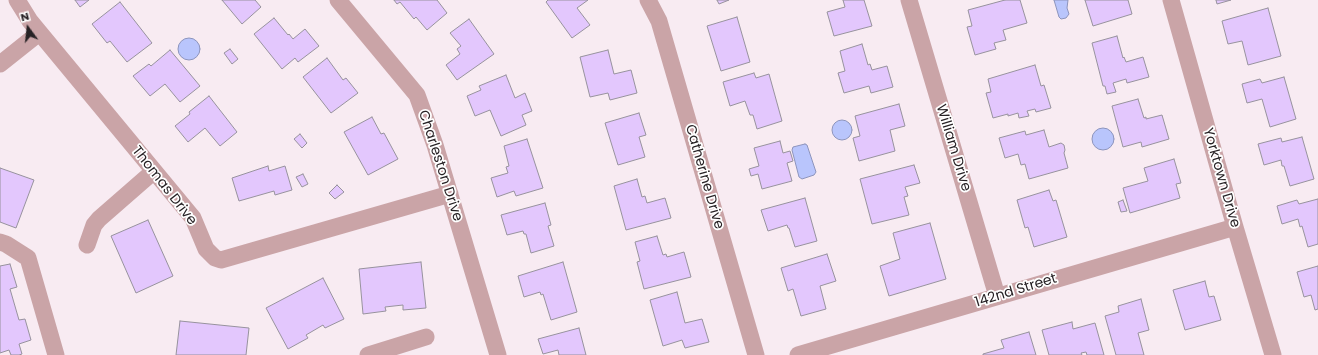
<!DOCTYPE html>
<html>
<head>
<meta charset="utf-8">
<style>
  body { margin:0 }
  #map { position:relative; width:1318px; height:355px; overflow:hidden; background:#f8ebf2; font-family:Poppins,sans-serif }
  canvas { display:block }
  .north { position:absolute; left:8px; top:8px; width:40px; height:40px; -webkit-text-stroke:3px #fff; paint-order:stroke; rotate:345deg; font-size:11px; font-weight:700; line-height:16px; text-align:center; color:#272225 }
  .north::after { content:''; display:block; margin:auto; width:14px; height:18px; background:#272225; clip-path:polygon(50% 0,100% 100%,50% 72%,0 100%) }
</style>
</head>
<body>
<div id="map">
<canvas width="1318" height="355"></canvas>
<div class="north">N</div>
</div>
<script>
const c = document.querySelector('canvas').getContext('2d');
c.lineJoin = 'round';
function paint(path, color) {
  c.fillStyle = color;
  c.fill(path, 'evenodd');
}
function poly(rows) {
  const path = new Path2D();
  for (const r of rows) {
    if (r.length === 3) {
      path.moveTo(r[0] + r[2], r[1]);
      path.arc(r[0], r[1], r[2], 0, 2 * Math.PI);
      continue;
    }
    path.moveTo(r[0], r[1]);
    for (let i = 2; i < r.length; i += 2) path.lineTo(r[i], r[i + 1]);
  }
  return path;
}
function trace(path, color, width, dash) {
  c.strokeStyle = color;
  c.lineWidth = width;
  c.lineCap = dash ? 'butt' : 'round';
  c.setLineDash(dash || []);
  c.stroke(path);
}
function drawText(font, color, halo, rows, align = 'center') {
  c.font = font + ' Poppins,sans-serif';
  c.lineWidth = 3.5;
  c.setLineDash([]);
  c.textBaseline = 'middle';
  c.strokeStyle = halo;
  c.fillStyle = color;
  for (const [text, x, y, turn = 0] of rows) {
    c.save();
    c.translate(x, y);
    c.rotate((+turn || 0) * Math.PI / 180);
    c.textAlign = isNaN(turn) ? turn : align;
    if (halo) c.strokeText(text, 0, 0);
    c.fillText(text, 0, 0);
    c.restore();
  }
}
const water = poly([
  [1054,0,1068,0,1067,8,1069,14,1066,18,1061,19,1059,17,1054,0],
  [189,49,11],
  [842,130,10],
  [1103,139,11],
  [805,144,807,145,816,172,814,175,802,179,799,177,792,150,793,147,805,144]
]);
paint(water, '#b9c5fc');
trace(water, '#8d94bc', 1);
const building = poly([
  [75,0,89,0,80,7,75,0],
  [222,0,255,0,261,7,242,24,222,0],
  [394,0,437,0,447,13,427,30,416,17,414,19,400,2,397,4,394,0],
  [548,0,588,0,577,8,590,25,572,38,546,2,548,0],
  [717,0,729,0,719,4,717,0],
  [843,0,864,0,872,26,834,36,827,12,845,7,843,0],
  [1005,0,1020,0,1027,23,1003,30,1006,40,994,43,996,49,975,55,967,27,972,26,968,10,1005,0],
  [1085,0,1128,0,1132,14,1093,26,1085,0],
  [1216,0,1231,0,1217,4,1216,0],
  [120,2,152,43,127,62,110,41,107,43,92,24,120,2],
  [1268,8,1281,56,1248,65,1242,41,1228,44,1222,21,1268,8],
  [737,17,750,62,721,71,707,26,737,17],
  [274,18,288,35,289,34,293,39,305,29,319,46,298,62,295,58,282,69,254,34,274,18],
  [469,19,494,54,457,80,446,65,460,54,457,49,461,46,450,33,469,19],
  [1117,36,1123,58,1124,57,1126,62,1143,57,1149,77,1127,83,1126,79,1113,83,1116,92,1107,94,1105,86,1103,86,1092,43,1117,36],
  [862,44,868,65,870,64,872,70,887,66,893,87,871,93,869,86,844,93,838,73,845,71,840,51,862,44],
  [230,49,238,59,232,64,224,53,230,49],
  [170,50,200,86,180,102,165,84,150,96,133,76,149,64,151,66,170,50],
  [608,50,614,74,631,70,637,93,610,100,608,93,590,97,580,57,608,50],
  [327,58,343,80,346,78,358,93,331,113,303,77,327,58],
  [1035,65,1041,86,1044,85,1051,108,1036,112,1035,109,1027,111,1029,116,1019,118,1018,113,1008,116,1008,114,993,118,986,93,991,92,988,79,1035,65],
  [754,73,756,78,769,74,782,121,757,129,753,115,750,115,745,101,730,106,723,82,754,73],
  [506,75,515,98,525,93,532,111,522,115,526,125,501,136,490,110,475,116,467,96,481,90,479,86,506,75],
  [1284,77,1296,119,1270,127,1262,99,1247,103,1242,84,1260,79,1262,83,1284,77],
  [209,96,237,132,220,146,205,128,188,142,175,126,190,114,189,112,209,96],
  [1138,99,1144,118,1146,117,1146,119,1162,115,1169,139,1142,147,1141,142,1123,147,1112,106,1138,99],
  [899,104,905,126,890,130,895,151,859,161,853,138,860,136,855,116,899,104],
  [639,113,646,135,639,137,645,157,618,165,605,123,639,113],
  [372,117,381,134,384,133,398,159,368,175,344,132,372,117],
  [1044,130,1049,147,1061,143,1064,145,1065,150,1064,153,1068,168,1029,179,1025,164,1021,165,1018,154,1005,158,999,138,1025,131,1026,135,1044,130],
  [300,134,307,143,302,148,294,139,300,134],
  [1302,137,1314,179,1290,186,1284,166,1282,166,1281,160,1264,165,1258,144,1281,138,1282,142,1302,137],
  [527,139,543,188,516,196,514,191,497,197,491,178,508,173,506,167,509,166,504,146,527,139],
  [780,141,783,153,790,151,793,161,787,163,792,181,762,189,758,174,751,176,749,169,759,166,754,148,780,141],
  [1174,159,1181,183,1176,184,1180,198,1130,213,1123,188,1148,181,1144,168,1174,159],
  [914,165,920,183,905,187,908,196,904,197,909,215,872,224,860,179,914,165],
  [268,166,269,171,285,166,292,190,275,195,274,191,239,201,232,178,268,166],
  [0,168,34,180,16,228,0,222,0,168],
  [303,174,308,184,302,187,296,177,303,174],
  [637,179,642,197,645,196,647,203,665,198,671,218,626,230,614,186,637,179],
  [337,185,344,192,335,199,329,193,337,185],
  [1049,190,1053,201,1056,200,1067,237,1034,247,1028,227,1025,228,1017,200,1049,190],
  [805,198,817,241,795,247,789,228,788,228,787,225,768,231,761,210,805,198],
  [1318,199,1318,244,1308,247,1302,226,1300,227,1298,219,1282,224,1277,206,1297,200,1299,204,1318,199],
  [1123,200,1127,211,1121,212,1118,202,1123,200],
  [545,203,551,225,548,226,554,246,531,253,526,234,524,234,523,231,507,235,501,215,545,203],
  [148,220,173,276,136,293,111,236,148,220],
  [930,223,946,279,889,296,880,266,900,259,893,233,930,223],
  [657,236,663,255,666,254,667,257,684,252,691,277,644,289,637,262,640,261,635,242,657,236],
  [827,254,836,281,820,286,826,309,801,316,793,289,788,291,781,268,827,254],
  [421,262,426,308,403,310,403,305,385,307,386,311,363,314,359,269,421,262],
  [563,262,577,312,551,320,543,294,541,295,540,292,524,297,518,276,563,262],
  [10,264,17,287,10,289,19,320,25,319,31,340,19,344,22,354,19,355,11,355,9,350,0,353,0,266,10,264],
  [1318,266,1318,309,1315,310,1311,295,1304,297,1297,272,1318,266],
  [323,278,344,319,325,328,323,325,306,335,308,338,288,349,266,308,323,278],
  [1205,281,1209,297,1214,296,1221,320,1185,330,1173,290,1205,281],
  [677,292,685,323,702,319,709,342,685,348,682,340,663,346,650,300,677,292],
  [1141,299,1149,330,1138,333,1144,355,1116,355,1105,316,1119,312,1118,306,1141,299],
  [180,321,249,328,246,355,176,355,180,321],
  [1072,322,1073,329,1095,323,1104,355,1087,355,1086,352,1081,353,1082,355,1049,355,1042,330,1072,322],
  [579,328,586,355,559,355,558,350,543,354,538,339,579,328],
  [1029,332,1036,355,983,355,983,354,1004,348,1001,340,1029,332]
]);
paint(building, '#e3c7fd');
trace(building, '#97929d', 1);
trace(poly([
  [17,0,30,21,193,218,206,249,215,258,221,260,450,194],
  [338,0,417,95,435,145,498,355],
  [648,0,659,21,756,355],
  [909,0,997,296],
  [1171,0,1235,227,1273,355],
  [0,64,39,33],
  [0,242,6,244,28,258,56,355],
  [87,245,94,225,99,219,154,171],
  [368,355,426,337],
  [798,355,1235,227]
]), '#caa4a7', 17);
drawText('14px', '#272225', '#fff', [
  ["William Drive",953,148,73],
  ["Charleston Drive",440,166,72],
  ["Catherine Drive",704,177,74],
  ["Yorktown Drive",1221,178,74],
  ["Thomas Drive",164,186,52],
  ["142nd Street",1016,291,-17]
]);
</script>
</body>
</html>
